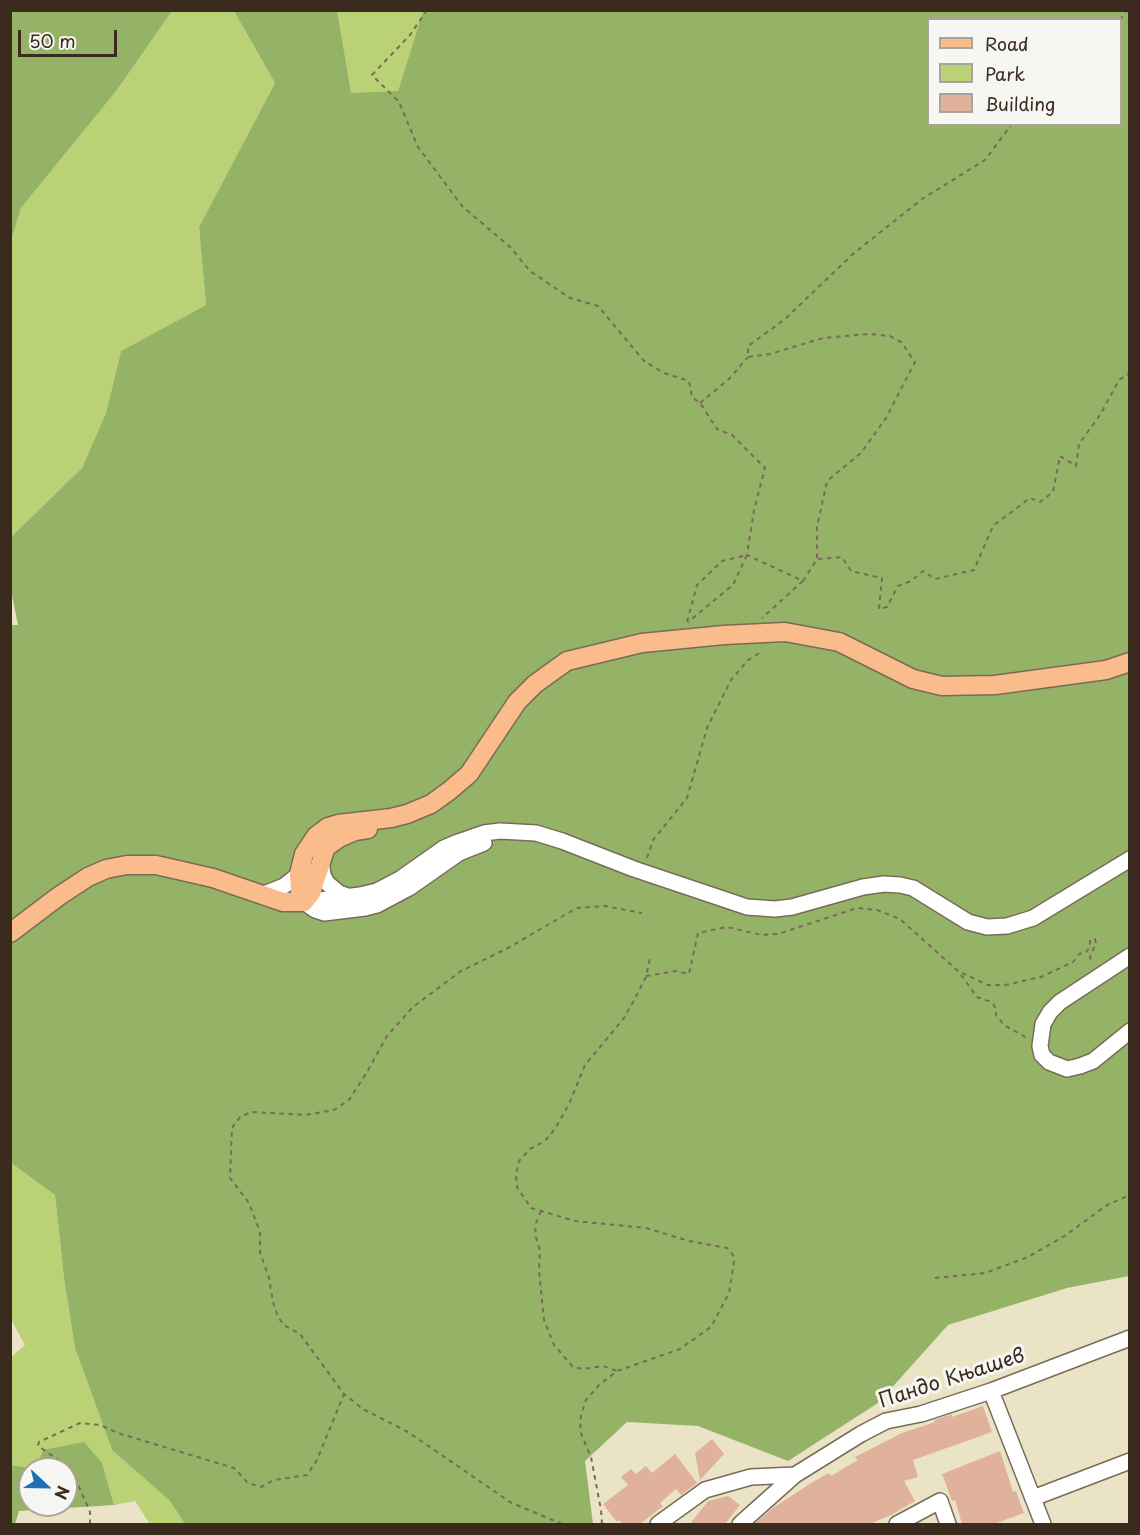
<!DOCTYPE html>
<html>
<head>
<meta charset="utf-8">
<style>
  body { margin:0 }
  #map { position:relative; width:1140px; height:1535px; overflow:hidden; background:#ebe3c5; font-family:"Playpen Sans",sans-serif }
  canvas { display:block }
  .frame { position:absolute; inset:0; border:12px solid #3b2a1e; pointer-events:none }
  .legend { position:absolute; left:927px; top:18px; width:195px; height:108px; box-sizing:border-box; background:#f6f6f2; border:2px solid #aba49d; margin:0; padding:8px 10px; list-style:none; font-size:18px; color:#3b2a1e }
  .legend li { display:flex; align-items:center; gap:12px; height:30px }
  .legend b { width:30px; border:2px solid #aba49d }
  .north { position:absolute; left:18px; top:1457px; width:60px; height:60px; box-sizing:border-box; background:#f6f6f2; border:2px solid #aba49d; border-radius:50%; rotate:112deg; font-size:16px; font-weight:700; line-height:24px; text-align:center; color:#3b2a1e }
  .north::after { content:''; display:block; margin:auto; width:21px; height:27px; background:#1f6fb2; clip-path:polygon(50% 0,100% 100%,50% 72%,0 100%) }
  .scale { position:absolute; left:18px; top:30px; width:99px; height:27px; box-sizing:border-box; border:3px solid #3b2a1e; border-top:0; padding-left:8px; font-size:18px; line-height:21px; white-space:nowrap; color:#3b2a1e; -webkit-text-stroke:4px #f6f6f2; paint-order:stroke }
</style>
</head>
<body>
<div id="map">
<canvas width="1140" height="1535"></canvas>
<div class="frame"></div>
<ul class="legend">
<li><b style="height:8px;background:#f9bc8a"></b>Road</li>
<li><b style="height:16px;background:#bbd175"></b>Park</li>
<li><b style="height:16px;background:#e0b19b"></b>Building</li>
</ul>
<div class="north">N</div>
<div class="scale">50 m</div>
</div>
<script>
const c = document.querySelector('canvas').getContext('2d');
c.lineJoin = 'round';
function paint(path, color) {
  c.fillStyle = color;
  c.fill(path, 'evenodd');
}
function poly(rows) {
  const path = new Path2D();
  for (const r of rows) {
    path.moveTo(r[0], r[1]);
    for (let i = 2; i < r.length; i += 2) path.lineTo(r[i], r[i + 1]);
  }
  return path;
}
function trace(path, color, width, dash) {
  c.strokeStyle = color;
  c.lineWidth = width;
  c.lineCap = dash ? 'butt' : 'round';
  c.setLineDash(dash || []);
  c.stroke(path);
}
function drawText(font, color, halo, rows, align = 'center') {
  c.font = font + ' "Playpen Sans",sans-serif';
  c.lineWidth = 6;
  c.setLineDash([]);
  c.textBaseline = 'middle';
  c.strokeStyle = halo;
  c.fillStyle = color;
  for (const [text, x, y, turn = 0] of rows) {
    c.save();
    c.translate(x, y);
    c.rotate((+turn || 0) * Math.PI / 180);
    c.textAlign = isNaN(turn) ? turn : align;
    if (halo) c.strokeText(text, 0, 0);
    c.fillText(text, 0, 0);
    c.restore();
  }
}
paint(poly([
  [172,11,234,11,275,83,199,227,206,305,121,351,106,413,82,468,11,537,10,240,21,208,117,90],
  [336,11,423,11,398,91,350,104],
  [11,1163,55,1195,64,1278,75,1348,112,1450,170,1501,185,1524,150,1524,135,1501,114,1505,102,1463,43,1450,36,1469,11,1465,10,1358,25,1345,11,1319]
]), '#bbd175');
paint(poly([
  [11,10,172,11,117,90,21,208,11,240],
  [234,11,337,11,351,93,398,91,423,11,1129,11,1129,1276,1067,1288,948,1325,878,1403,788,1461,698,1426,627,1422,585,1461,593,1524,185,1524,170,1501,112,1450,75,1348,64,1278,55,1195,11,1163,10,625,18,625,11,590,11,537,82,468,106,413,121,351,206,305,199,227,275,83],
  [928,20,1120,20,1120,124,928,124],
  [84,1442,102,1463,114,1505,19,1511,15,1524,11,1524,11,1465,35,1469,30,1469,30,1505,66,1505,66,1469,36,1469,43,1450]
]), '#94b366');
paint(poly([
  [983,1406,992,1432,913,1460,918,1477,904,1481,915,1501,893,1514,870,1524,754,1524,773,1508,811,1483,829,1473,831,1476,858,1460,855,1457,902,1433,935,1422,934,1420,952,1414,952,1417],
  [712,1439,724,1454,700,1480,695,1453],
  [1000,1451,1013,1492,1016,1491,1024,1513,994,1524,962,1524,955,1500,952,1501,942,1474],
  [675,1454,697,1483,681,1495,676,1489,660,1503,663,1506,640,1524,623,1524,619,1520,617,1522,603,1504,628,1485,621,1477,631,1469,636,1474,646,1466,652,1473],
  [728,1496,740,1505,725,1524,690,1524,708,1501]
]), '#e0b19b');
const minor = poly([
  [321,861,323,875,327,883,339,893,348,896],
  [264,894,284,886,299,874],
  [304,902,360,895,377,891,400,879,444,848,458,842,484,833,500,831,536,833,562,841,634,869,747,907,775,909,792,907,863,887,884,884,900,885,913,888,968,922,987,927,1007,926,1033,918,1130,859],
  [304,902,315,910,324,913,365,908,377,905,409,888,459,853,484,843],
  [1130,956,1060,1002,1050,1012,1043,1024,1040,1046,1042,1055,1049,1062,1067,1069,1080,1066,1093,1061,1130,1031],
  [991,1391,1043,1524],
  [1033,1498,1130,1461],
  [658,1524,705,1490,751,1477,795,1475,861,1434,886,1421,921,1414,991,1391,1130,1338],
  [740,1524,795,1475],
  [897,1524,940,1501,948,1524]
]);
const major = poly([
  [304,902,300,892,299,874,304,854,316,836,328,827,338,824,391,818,407,814,431,804,449,791,469,774,517,702,535,684,567,661,642,643,724,635,785,632,839,642,913,679,942,686,995,685,1106,670,1130,662],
  [304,902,311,893,326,847,339,838,355,831,368,829],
  [10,933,59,896,88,877,106,869,127,865,156,865,213,878,283,902,304,902]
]);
trace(minor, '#796b58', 18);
trace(major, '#796b58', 21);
trace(poly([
  [427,10,410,35,372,75,399,102,418,147,462,206,510,247,530,271,570,298,598,306,644,361,664,373,689,381,692,397,700,403,717,429,732,435,765,468,754,510,747,555,803,581,762,618],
  [1120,20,1127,10],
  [700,403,729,379,748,357],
  [818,559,842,557,851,571,882,578,879,609,887,607,898,586,911,581,923,571,935,579,974,570,993,526,1030,498,1040,502,1053,492,1060,456,1076,466,1079,444,1100,415,1119,380,1130,373],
  [803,581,817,559,817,527,827,481,861,453,886,418,915,362,901,342,890,336,868,334,823,338,770,354,748,357,748,346,784,320,853,254,922,199,985,160,1012,124],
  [687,622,697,585,722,561,747,555,733,585,688,622],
  [647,858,653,840,687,798,707,728,731,680,748,660,758,654,759,649],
  [962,973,988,985,1005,985,1041,977,1073,962,1079,954,1086,952,1090,947,1090,940,1095,939,1096,943,1090,957,1092,964],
  [646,976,676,971,689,974,698,933,727,927,762,935,778,934,857,908,877,910,900,919,959,972,977,997,991,1002,996,1008,996,1015,1004,1025,1027,1038],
  [541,1211,535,1225,536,1237,540,1251,539,1271,544,1320,554,1345,573,1367,583,1369,603,1366,617,1371],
  [935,1278,985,1273,1028,1257,1066,1235,1107,1205,1130,1195],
  [90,1524,90,1512,76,1480,63,1463,38,1446,39,1442,80,1423,100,1425,118,1433,234,1468,248,1483,261,1487,274,1480,307,1475,317,1460,344,1394],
  [562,1524,510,1502,408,1432,363,1409,344,1394,300,1334,284,1325,278,1317,273,1302,269,1278,260,1252,260,1232,249,1203,230,1178,232,1128,240,1117,251,1112,305,1115,334,1110,349,1100,367,1072,387,1036,413,1007,461,971,506,949,577,908,605,906,642,913],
  [602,1524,601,1510,591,1457,580,1431,581,1415,586,1400,599,1385,617,1371,680,1349,711,1327,729,1293,734,1262,733,1255,727,1248,689,1241,646,1228,575,1221,531,1208,517,1187,516,1175,519,1161,530,1149,545,1141,555,1129,569,1104,585,1065,624,1018,633,1002,646,977,650,958]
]), '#796b58', 2, [4.5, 4.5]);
trace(minor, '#fff', 15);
trace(major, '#f9bc8a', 18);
drawText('20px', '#3b2a1e', '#f6f6f2', [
  ["Пандо Књашев",952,1379,-18]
]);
</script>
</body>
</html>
